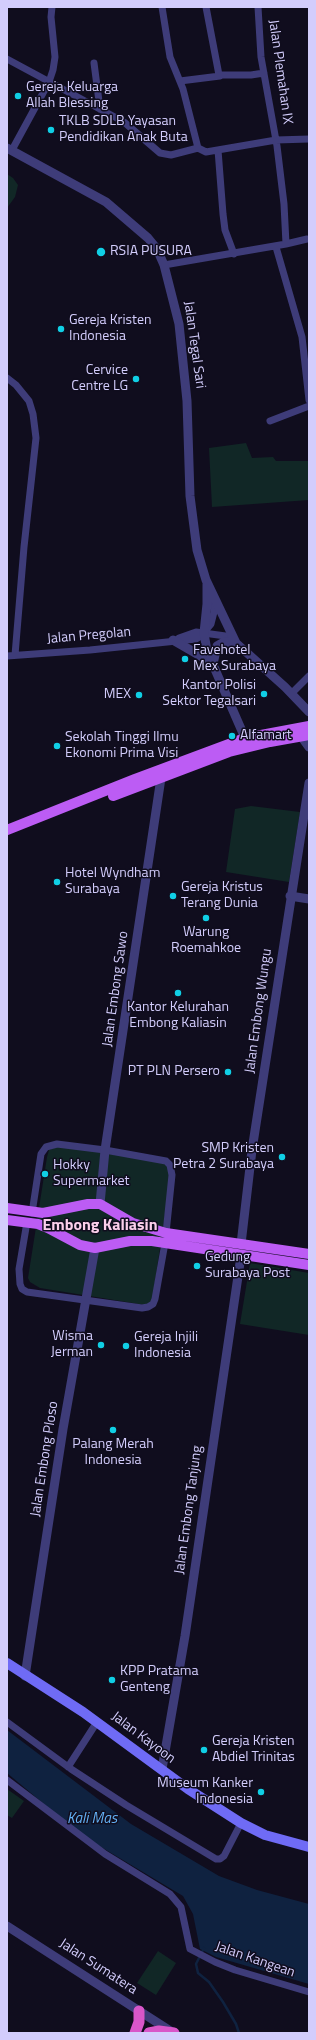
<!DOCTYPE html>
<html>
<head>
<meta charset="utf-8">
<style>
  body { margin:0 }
  #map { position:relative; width:316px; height:2040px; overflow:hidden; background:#100d1e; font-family:"Titillium Web",sans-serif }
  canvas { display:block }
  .frame { position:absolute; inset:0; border:8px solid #d3cdfc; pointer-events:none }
</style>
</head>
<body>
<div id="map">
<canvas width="316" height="2040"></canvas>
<div class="frame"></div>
</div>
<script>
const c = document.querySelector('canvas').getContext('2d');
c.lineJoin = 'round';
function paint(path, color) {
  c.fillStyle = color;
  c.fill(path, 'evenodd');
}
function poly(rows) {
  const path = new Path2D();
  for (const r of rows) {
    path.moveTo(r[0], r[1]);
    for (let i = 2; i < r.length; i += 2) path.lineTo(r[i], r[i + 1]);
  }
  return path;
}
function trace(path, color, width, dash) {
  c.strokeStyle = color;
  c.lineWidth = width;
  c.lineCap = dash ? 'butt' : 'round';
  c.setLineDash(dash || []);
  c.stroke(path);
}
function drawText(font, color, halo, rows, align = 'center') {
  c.font = font + ' "Titillium Web",sans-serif';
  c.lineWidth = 3;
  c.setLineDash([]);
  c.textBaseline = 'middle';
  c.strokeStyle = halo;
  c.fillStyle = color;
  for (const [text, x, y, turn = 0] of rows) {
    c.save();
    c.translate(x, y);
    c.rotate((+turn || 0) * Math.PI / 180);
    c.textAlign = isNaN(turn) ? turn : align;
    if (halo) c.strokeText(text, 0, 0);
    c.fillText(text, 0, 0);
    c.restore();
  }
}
paint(poly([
  [7,174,13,178,18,185,15,197,7,208],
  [246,443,252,458,273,457,276,461,309,461,309,500,212,507,209,448],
  [251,806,300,812,289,882,226,872,235,809],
  [59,1146,164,1162,168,1164,171,1174,152,1302,145,1305,40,1288,30,1282,28,1278,47,1157,49,1150],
  [250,1263,309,1273,309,1335,240,1324],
  [7,1789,24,1801,12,1818,7,1815],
  [158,1951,176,1963,156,1995,137,1983]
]), '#112726');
paint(poly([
  [7,1730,131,1824,219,1876,257,1890,309,1904,309,1984,216,1957,200,1949,193,1914,183,1896,81,1835,7,1773]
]), '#0f2240');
trace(poly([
  [204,1948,196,1964,198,1973,209,1982,223,2002,236,2024,239,2033]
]), '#0f2240', 2.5);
trace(poly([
  [162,7,170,57,183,89,198,148,206,152,276,140,309,139],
  [206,7,219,75,251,75,264,73],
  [7,59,124,122,160,153,171,155,198,148],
  [94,63,100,109],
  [180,81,220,76],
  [12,150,49,82,53,70,55,57,51,17,52,7],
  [218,150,223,214,225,230,234,254],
  [286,244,307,239],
  [276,247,302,337,309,400],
  [164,265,286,244,284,204,277,146,261,57,258,7],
  [7,378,16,385,29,401,33,414,36,438,24,547,15,655],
  [270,421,309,406],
  [179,638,196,632,233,637],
  [7,656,90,650,196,639,201,636,211,624,214,612,214,600],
  [292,693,309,676],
  [32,1213,41,1154,46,1147,57,1144,105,1150,166,1161,170,1165,172,1175,166,1233],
  [27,1222,19,1269,20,1284,22,1289,27,1292,142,1308,148,1307,153,1304,155,1299,165,1243],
  [7,1722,71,1769,126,1805,216,1859,220,1859,224,1856,241,1823],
  [68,1767,97,1722],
  [7,1780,105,1854,170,1894,181,1907,190,1949,215,1962,235,1970,309,1992]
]), '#3e3c79', 7);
trace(poly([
  [7,148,106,202,148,238,157,249,164,265,179,324,187,401,190,496,197,550,206,580,236,643,285,687,309,712],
  [207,584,207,604,204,633,207,651,245,738],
  [173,640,211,662],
  [213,664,217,646,224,642,236,643],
  [301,736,309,747],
  [290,896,309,899],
  [100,1204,105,1150,161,778],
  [241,1244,252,1150,309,783],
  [25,1676,63,1429,95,1248],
  [162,1769,185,1636,241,1256],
  [7,1926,172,2032]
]), '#3e3c79', 9);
trace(poly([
  [7,1663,83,1712,188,1789,241,1823,265,1835,309,1847]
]), '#6f6bf5', 10);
trace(poly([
  [113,796,229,752,270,742,309,735],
  [7,830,135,779,245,738,309,726],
  [7,1208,43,1213,88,1204,100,1204,133,1223,166,1233,309,1254],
  [7,1220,38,1224,48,1228,80,1245,95,1248,130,1241,152,1241,309,1265]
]), '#bc5cf4', 10);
trace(poly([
  [135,2033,139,2022,139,2011],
  [149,2033,159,2031,174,2033]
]), '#d856c9', 11);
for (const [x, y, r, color] of [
  [18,96,4,"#10cfe5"],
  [51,130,4,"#10cfe5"],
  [101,252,5,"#10cfe5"],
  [61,329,4,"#10cfe5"],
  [136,379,4,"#10cfe5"],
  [185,659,4,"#10cfe5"],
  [264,694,4,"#10cfe5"],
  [139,695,4,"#10cfe5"],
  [232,736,4,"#10cfe5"],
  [57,746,4,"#10cfe5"],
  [57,882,4,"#10cfe5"],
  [173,896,4,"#10cfe5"],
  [206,918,4,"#10cfe5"],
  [178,993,4,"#10cfe5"],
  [228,1072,4,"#10cfe5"],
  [282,1157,4,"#10cfe5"],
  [45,1174,4,"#10cfe5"],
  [197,1266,4,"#10cfe5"],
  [101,1345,4,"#10cfe5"],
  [126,1346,4,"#10cfe5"],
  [113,1430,4,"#10cfe5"],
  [112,1680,4,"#10cfe5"],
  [204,1750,4,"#10cfe5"],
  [261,1792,4,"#10cfe5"]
]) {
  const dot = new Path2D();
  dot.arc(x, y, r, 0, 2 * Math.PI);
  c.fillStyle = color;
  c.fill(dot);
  trace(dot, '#100d1e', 1.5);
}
drawText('14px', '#d3cdfc', '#100d1e', [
  ["Jalan Plemahan IX",280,72,82],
  ["Jalan Tegal Sari",194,345,82],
  ["Jalan Pregolan",89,636,-5],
  ["Jalan Embong Sawo",116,989,-82],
  ["Jalan Embong Wungu",259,1011,-82],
  ["Jalan Embong Ploso",45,1459,-81],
  ["Jalan Embong Tanjung",189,1510,-82],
  ["Jalan Kayoon",143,1738,37],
  ["Jalan Kangean",255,1960,19],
  ["Jalan Sumatera",98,1967,33]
]);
drawText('14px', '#d3cdfc', '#100d1e', [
  ["Gereja Keluarga",26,88],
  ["Allah Blessing",26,104],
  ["TKLB SDLB Yayasan",59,122],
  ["Pendidikan Anak Buta",59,138],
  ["RSIA PUSURA",110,252],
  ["Gereja Kristen",69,321],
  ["Indonesia",69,337],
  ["Cervice",128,371,"right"],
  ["Centre LG",128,387,"right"],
  ["Favehotel",193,651],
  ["Mex Surabaya",193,667],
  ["Kantor Polisi",256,686,"right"],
  ["Sektor Tegalsari",256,702,"right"],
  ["MEX",131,695,"right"],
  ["Alfamart",240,736],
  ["Sekolah Tinggi Ilmu",65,738],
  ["Ekonomi Prima Visi",65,754],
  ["Hotel Wyndham",65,874],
  ["Surabaya",65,890],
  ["Gereja Kristus",181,888],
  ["Terang Dunia",181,904],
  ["Warung",206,933,"center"],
  ["Roemahkoe",206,949,"center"],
  ["Kantor Kelurahan",178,1008,"center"],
  ["Embong Kaliasin",178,1024,"center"],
  ["PT PLN Persero",220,1072,"right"],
  ["SMP Kristen",274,1149,"right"],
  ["Petra 2 Surabaya",274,1165,"right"],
  ["Hokky",53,1166],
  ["Supermarket",53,1182],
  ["Gedung",205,1258],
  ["Surabaya Post",205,1274],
  ["Wisma",93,1337,"right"],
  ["Jerman",93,1353,"right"],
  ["Gereja Injili",134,1338],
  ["Indonesia",134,1354],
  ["Palang Merah",113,1445,"center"],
  ["Indonesia",113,1461,"center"],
  ["KPP Pratama",120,1672],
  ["Genteng",120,1688],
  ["Gereja Kristen",212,1742],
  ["Abdiel Trinitas",212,1758],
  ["Museum Kanker",253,1784,"right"],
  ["Indonesia",253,1800,"right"]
], 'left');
drawText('italic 15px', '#63b0f4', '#100d1e', [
  ["Kali Mas",92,1819]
]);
drawText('bold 16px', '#fccfeb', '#100d1e', [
  ["Embong Kaliasin",100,1226]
]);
</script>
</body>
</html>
